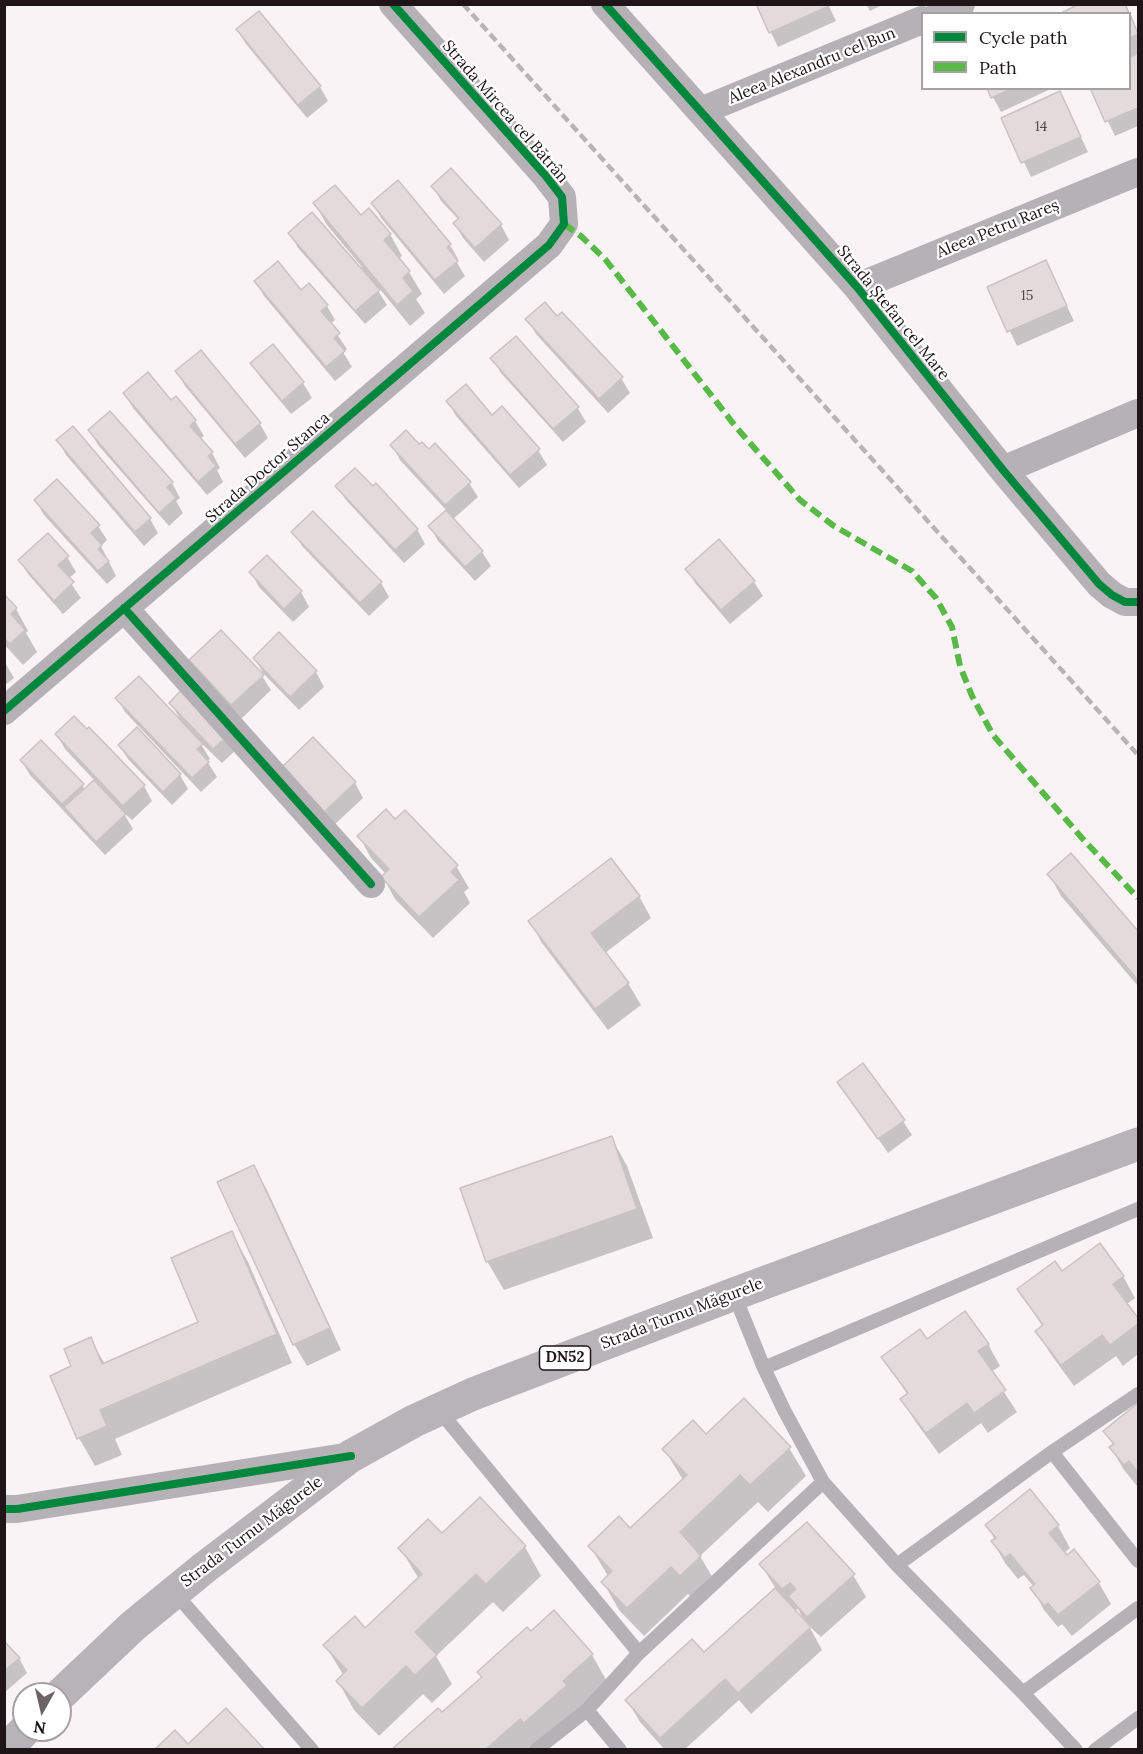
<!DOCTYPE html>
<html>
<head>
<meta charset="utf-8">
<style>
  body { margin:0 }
  #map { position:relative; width:1143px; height:1754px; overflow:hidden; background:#f9f3f5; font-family:Lora,serif }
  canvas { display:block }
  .frame { position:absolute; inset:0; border:6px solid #1f1519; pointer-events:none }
  .legend { position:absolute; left:921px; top:12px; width:210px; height:78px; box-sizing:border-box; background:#fff; border:2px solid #a5a1a3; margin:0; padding:8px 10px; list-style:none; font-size:18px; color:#1f1519 }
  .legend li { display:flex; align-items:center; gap:12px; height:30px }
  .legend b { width:30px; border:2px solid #a5a1a3 }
  .north { position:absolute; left:12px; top:1682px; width:60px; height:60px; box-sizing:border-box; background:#fff; border:2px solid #a5a1a3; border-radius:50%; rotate:188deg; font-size:16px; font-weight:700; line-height:24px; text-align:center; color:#1f1519 }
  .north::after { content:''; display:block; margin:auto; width:21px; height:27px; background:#6b6366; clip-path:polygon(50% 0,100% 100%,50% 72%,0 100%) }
</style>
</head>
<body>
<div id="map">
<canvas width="1143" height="1754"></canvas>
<div class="frame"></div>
<ul class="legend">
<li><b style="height:8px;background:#00873e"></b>Cycle path</li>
<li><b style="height:8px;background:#58b947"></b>Path</li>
</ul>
<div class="north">N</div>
</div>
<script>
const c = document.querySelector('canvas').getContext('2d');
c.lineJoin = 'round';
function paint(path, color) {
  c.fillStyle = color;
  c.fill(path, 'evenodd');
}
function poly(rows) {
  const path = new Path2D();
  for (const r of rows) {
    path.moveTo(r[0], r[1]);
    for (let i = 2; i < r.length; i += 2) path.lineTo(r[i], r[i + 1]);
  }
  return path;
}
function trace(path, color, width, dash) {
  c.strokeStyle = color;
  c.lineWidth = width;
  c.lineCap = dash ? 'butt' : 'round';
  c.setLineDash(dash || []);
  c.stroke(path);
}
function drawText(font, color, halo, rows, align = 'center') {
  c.font = font + ' Lora,serif';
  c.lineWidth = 4.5;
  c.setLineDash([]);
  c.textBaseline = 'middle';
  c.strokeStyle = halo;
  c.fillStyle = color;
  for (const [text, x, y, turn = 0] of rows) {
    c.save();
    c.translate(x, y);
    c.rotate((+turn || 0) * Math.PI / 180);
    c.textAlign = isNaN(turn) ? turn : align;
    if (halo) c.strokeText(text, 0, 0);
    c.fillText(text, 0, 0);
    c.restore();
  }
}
paint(poly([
  [757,4,828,4,836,21,778,47],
  [866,4,884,4,870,11],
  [1083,4,1126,4,1138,33,1138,126,1115,136,1092,88,1130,88,1130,14,1062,14],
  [238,30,320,87,328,101,307,118,246,44],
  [988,88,1053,88,1001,112],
  [1060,93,1088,152,1031,177,1003,118],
  [398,183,450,245,458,259,456,261,465,276,444,294,381,218,373,203],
  [433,186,501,225,509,240,484,262,463,238,455,224,459,220,441,201],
  [315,204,360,217,390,234,402,256,399,259,409,272,422,294,416,299,425,313,410,326,379,288,377,289,387,305,365,324,298,248,290,233,360,269,362,267,327,225],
  [1046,262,1074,321,1017,346,989,287],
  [256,282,301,292,327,306,335,320,330,324,347,349,343,352,352,367,335,381,264,296],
  [527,319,621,378,630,393,608,413,536,334],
  [273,346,303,383,312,398,291,414,261,378,252,363],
  [200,352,260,424,268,438,245,458,185,386,177,372],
  [492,358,577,407,586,422,563,442,501,373],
  [125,394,170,402,175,398,195,421,204,436,200,439,212,453,220,468,217,470,223,482,207,495,133,408],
  [448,401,492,417,538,450,547,465,519,488,456,416],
  [110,413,172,483,180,498,176,501,183,513,169,526,98,445,90,431],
  [58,441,150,519,158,533,144,546,66,455],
  [392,445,419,446,469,483,478,497,453,519,482,552,491,566,475,581,438,541,430,526,447,511,400,460],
  [337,486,417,529,425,544,404,563,346,500],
  [36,501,98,526,107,540,101,546,116,576,107,584,44,515],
  [293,532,381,583,389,597,369,616,302,546],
  [48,535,67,557,76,572,68,579,81,598,63,614,28,574,20,560],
  [719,541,754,582,763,596,730,624,695,583,687,569],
  [251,572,301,592,309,607,293,622,259,587],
  [4,597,16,609,28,631,26,633,37,652,23,665,4,644],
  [255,658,316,672,324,687,299,710,263,673],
  [4,661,14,678,4,686],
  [190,661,262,676,271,690,241,719],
  [117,698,181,721,171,703,237,749,222,763,199,741,210,759,207,761,217,777,201,792,125,712],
  [89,729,144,786,152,801,132,820,123,812,133,829,105,855,30,775,22,761,82,785,85,790,95,781,65,749,57,735,87,731],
  [313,740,355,783,363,798,333,826,291,782],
  [119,745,180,775,188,789,172,805,128,759],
  [395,821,456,866,469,888,464,892,470,903,433,938,395,899,383,877,386,874,371,858,359,836],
  [1071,855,1138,934,1138,986,1061,896,1049,874],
  [639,896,651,918,605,953,628,983,641,1005,608,1030,542,943,530,921],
  [839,1082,903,1121,912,1135,888,1153],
  [611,1137,627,1166,653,1238,504,1290,487,1261],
  [253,1167,266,1188,341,1350,307,1366,294,1344,219,1183],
  [232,1233,248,1262,292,1363,115,1439,122,1455,95,1466,79,1438,73,1367,90,1339,105,1364,200,1323],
  [1061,1273,1123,1276,1135,1298,1127,1304,1138,1321,1138,1354,1123,1366,1116,1356,1074,1386,1050,1353,1037,1331,1043,1327,1019,1290],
  [926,1341,988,1344,1000,1366,991,1372,1017,1412,988,1433,981,1423,939,1454,915,1421,902,1399,908,1395,883,1358],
  [1138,1405,1138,1485,1137,1486,1124,1470,1111,1448,1114,1446,1105,1432],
  [706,1436,789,1448,806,1476,768,1512,758,1502,700,1556,717,1585,697,1603,688,1594,644,1636,619,1610,603,1582,608,1576,590,1546,630,1530,683,1480,664,1449],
  [1030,1491,1058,1526,1070,1548,1064,1553,1099,1583,1111,1604,1072,1636,1062,1624,1058,1627,1044,1610,1032,1588,1034,1587,1024,1575,1018,1579,1005,1563,993,1542,995,1540,987,1525],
  [442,1535,525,1547,541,1576,503,1612,493,1602,436,1656,452,1684,432,1703,423,1694,379,1736,354,1710,338,1681,344,1676,325,1645,365,1630,419,1579,400,1548],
  [761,1565,853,1575,866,1597,821,1637,809,1626,822,1650,751,1714,739,1700,684,1750,665,1750,640,1722,627,1700,704,1654,776,1589],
  [798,1609,804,1620,794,1611],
  [4,1643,19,1658,27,1673,4,1693],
  [592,1655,608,1683,533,1750,394,1750,442,1715]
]), '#0003');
const building = poly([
  [756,4,828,4,829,6,769,33,756,4],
  [1079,4,1125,4,1129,14,1059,14,1079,4],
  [259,11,321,86,298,105,236,29,259,11],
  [1130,14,1138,34,1130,38,1130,14],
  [1138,53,1138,108,1105,122,1090,88,1130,88,1130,57,1138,53],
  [987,88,1013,88,991,98,987,88],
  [1060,91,1081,137,1021,163,1001,118,1060,91],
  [451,168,502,224,475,248,453,223,459,218,431,186,451,168],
  [398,180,451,244,447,247,458,261,435,280,371,203,398,180],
  [335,185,361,215,369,208,391,234,384,240,410,271,403,278,413,291,397,305,313,203,335,185],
  [312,212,380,290,355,311,288,233,312,212],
  [1046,260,1067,306,1007,332,987,287,1046,260],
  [278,261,301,290,309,283,328,305,321,311,340,333,334,338,345,351,326,367,254,281,278,261],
  [545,302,557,316,562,312,623,377,599,399,525,319,545,302],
  [516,336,579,407,553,429,490,358,516,336],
  [273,344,304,382,282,401,250,363,273,344],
  [201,350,261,423,235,444,175,371,201,350],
  [148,372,171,400,176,396,196,420,190,426,213,452,208,456,216,466,198,482,123,393,148,372],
  [466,384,492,415,502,406,540,449,510,475,446,401,466,384],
  [110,411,173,482,167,487,176,498,159,513,88,430,110,411],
  [73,426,151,518,135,532,56,440,73,426],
  [406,430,419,444,422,442,429,449,435,443,471,482,445,505,390,445,406,430],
  [355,468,373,486,376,483,418,529,395,550,335,486,355,468],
  [57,479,100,525,91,533,102,545,98,549,109,561,98,571,34,500,57,479],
  [446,510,483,551,465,567,428,526,446,510],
  [313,511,382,582,360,603,291,532,313,511],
  [48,533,69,556,58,565,74,582,54,601,18,560,48,533],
  [719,539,755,581,721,610,685,569,719,539],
  [267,555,302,591,284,609,249,572,267,555],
  [4,594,17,608,11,614,25,630,10,644,4,638,4,594],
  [221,630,264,675,231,705,189,660,221,630],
  [279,632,317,671,290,697,253,658,279,632],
  [139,676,203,744,197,749,209,762,192,778,115,698,139,676],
  [185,686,230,734,213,749,169,703,185,686],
  [74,716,87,729,89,727,145,785,123,806,55,734,74,716],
  [137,727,181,774,163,792,118,745,137,727],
  [313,737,356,782,324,812,281,768,313,737],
  [41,740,84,784,62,804,20,760,41,740],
  [94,780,126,814,96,842,64,807,94,780],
  [386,809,395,819,405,810,458,865,451,872,459,880,419,917,381,877,389,869,357,836,386,809],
  [1071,853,1138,931,1138,980,1047,874,1071,853],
  [611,858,640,896,591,933,629,983,595,1009,528,921,611,858],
  [863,1063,905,1120,878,1139,837,1082,863,1063],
  [612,1136,637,1209,486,1262,460,1188,612,1136],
  [254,1165,330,1328,293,1345,217,1182,254,1165],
  [232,1231,277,1334,100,1410,107,1426,77,1439,50,1376,71,1366,64,1349,91,1337,102,1364,198,1322,171,1258,232,1231],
  [1100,1243,1124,1276,1113,1284,1138,1318,1138,1324,1110,1345,1102,1335,1061,1365,1035,1331,1043,1325,1017,1289,1055,1261,1062,1271,1100,1243],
  [965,1311,989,1344,978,1351,1006,1390,974,1413,967,1403,926,1433,900,1399,908,1393,881,1357,920,1329,927,1339,965,1311],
  [744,1398,791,1447,750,1485,740,1475,680,1532,701,1556,680,1576,671,1567,627,1608,601,1582,612,1571,588,1546,619,1516,630,1528,687,1475,662,1449,693,1420,706,1434,744,1398],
  [1138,1403,1138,1472,1129,1461,1124,1465,1109,1447,1114,1444,1103,1431,1138,1403],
  [1030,1489,1059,1525,1049,1533,1067,1555,1074,1549,1100,1582,1058,1615,1048,1603,1044,1606,1030,1588,1035,1584,1010,1554,1005,1558,991,1541,996,1538,985,1525,1030,1489],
  [480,1497,526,1546,486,1584,476,1574,415,1632,437,1655,415,1675,406,1666,362,1708,336,1681,347,1670,323,1645,355,1616,365,1628,422,1574,398,1548,428,1519,442,1533,480,1497],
  [807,1522,855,1574,807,1617,788,1596,796,1589,790,1583,782,1589,759,1564,807,1522],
  [775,1588,811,1627,738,1693,725,1679,660,1738,625,1700,692,1639,704,1652,775,1588],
  [554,1610,593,1654,563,1681,567,1685,524,1723,520,1719,485,1750,391,1750,438,1708,442,1712,482,1677,477,1672,527,1627,531,1631,554,1610],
  [4,1641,20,1658,4,1671,4,1641],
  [226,1708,265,1750,154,1750,175,1730,188,1744,226,1708]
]);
paint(building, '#e3dadb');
trace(building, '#cac2c3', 1.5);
trace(poly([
  [734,1294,764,1368,784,1410,823,1482,897,1565,1023,1693,1076,1750],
  [764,1368,1138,1209],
  [438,1409,639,1653],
  [1052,1452,1138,1561],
  [897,1565,1052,1452,1138,1394],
  [174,1592,312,1750],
  [1023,1693,1138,1608],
  [587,1710,620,1750],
  [536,1750,587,1710,639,1653,823,1482],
  [1095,1750,1138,1718]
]), '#b5b1b4', 14);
trace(poly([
  [605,4,857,287,1003,470,1099,584,1112,595,1125,602,1138,602],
  [939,14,961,4],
  [701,111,922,20],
  [857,287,1138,172],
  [1003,470,1138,413],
  [124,608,371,884],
  [4,711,549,245,564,224,562,197,545,175,393,4],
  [4,1509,17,1509,351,1456]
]), '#b5b1b4', 28);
trace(poly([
  [60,1695,133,1626,204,1568,351,1456,414,1421,473,1394,734,1294,1138,1144],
  [6,1750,25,1730]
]), '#b8b3b6', 33);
trace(poly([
  [463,4,1138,755]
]), '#b8b3b5', 4.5, [9, 4.5]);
trace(poly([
  [564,224,582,237,605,259,736,427,800,500,834,526,912,571,936,598,952,627,960,666,972,696,993,735,1082,838,1138,898]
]), '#58b947', 6, [12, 6]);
trace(poly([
  [605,4,857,287,1003,470,1099,584,1112,595,1125,602,1138,602],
  [124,608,371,884],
  [4,711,549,245,564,224,562,197,545,175,393,4],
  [4,1509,17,1509,351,1456]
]), '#00873e', 8);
drawText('14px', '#52484c', null, [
  ["14",1041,127],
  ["15",1027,296]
]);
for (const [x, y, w] of [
  [565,1358,51]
]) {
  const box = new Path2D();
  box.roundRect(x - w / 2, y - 12, w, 24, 4.5);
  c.fillStyle = '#fff';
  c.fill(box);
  trace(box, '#1f1519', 1.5);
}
drawText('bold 15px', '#1f1519', null, [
  ["DN52",565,1358]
]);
drawText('16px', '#1f1519', '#fff', [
  ["Aleea Alexandru cel Bun",812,66,-22],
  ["Strada Mircea cel Bătrân",505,112,49],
  ["Aleea Petru Rareș",998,229,-22],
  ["Strada Ștefan cel Mare",893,313,51],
  ["Strada Doctor Stanca",268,468,-41],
  ["Strada Turnu Măgurele",682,1314,-21],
  ["Strada Turnu Măgurele",252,1532,-37]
]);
</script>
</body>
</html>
